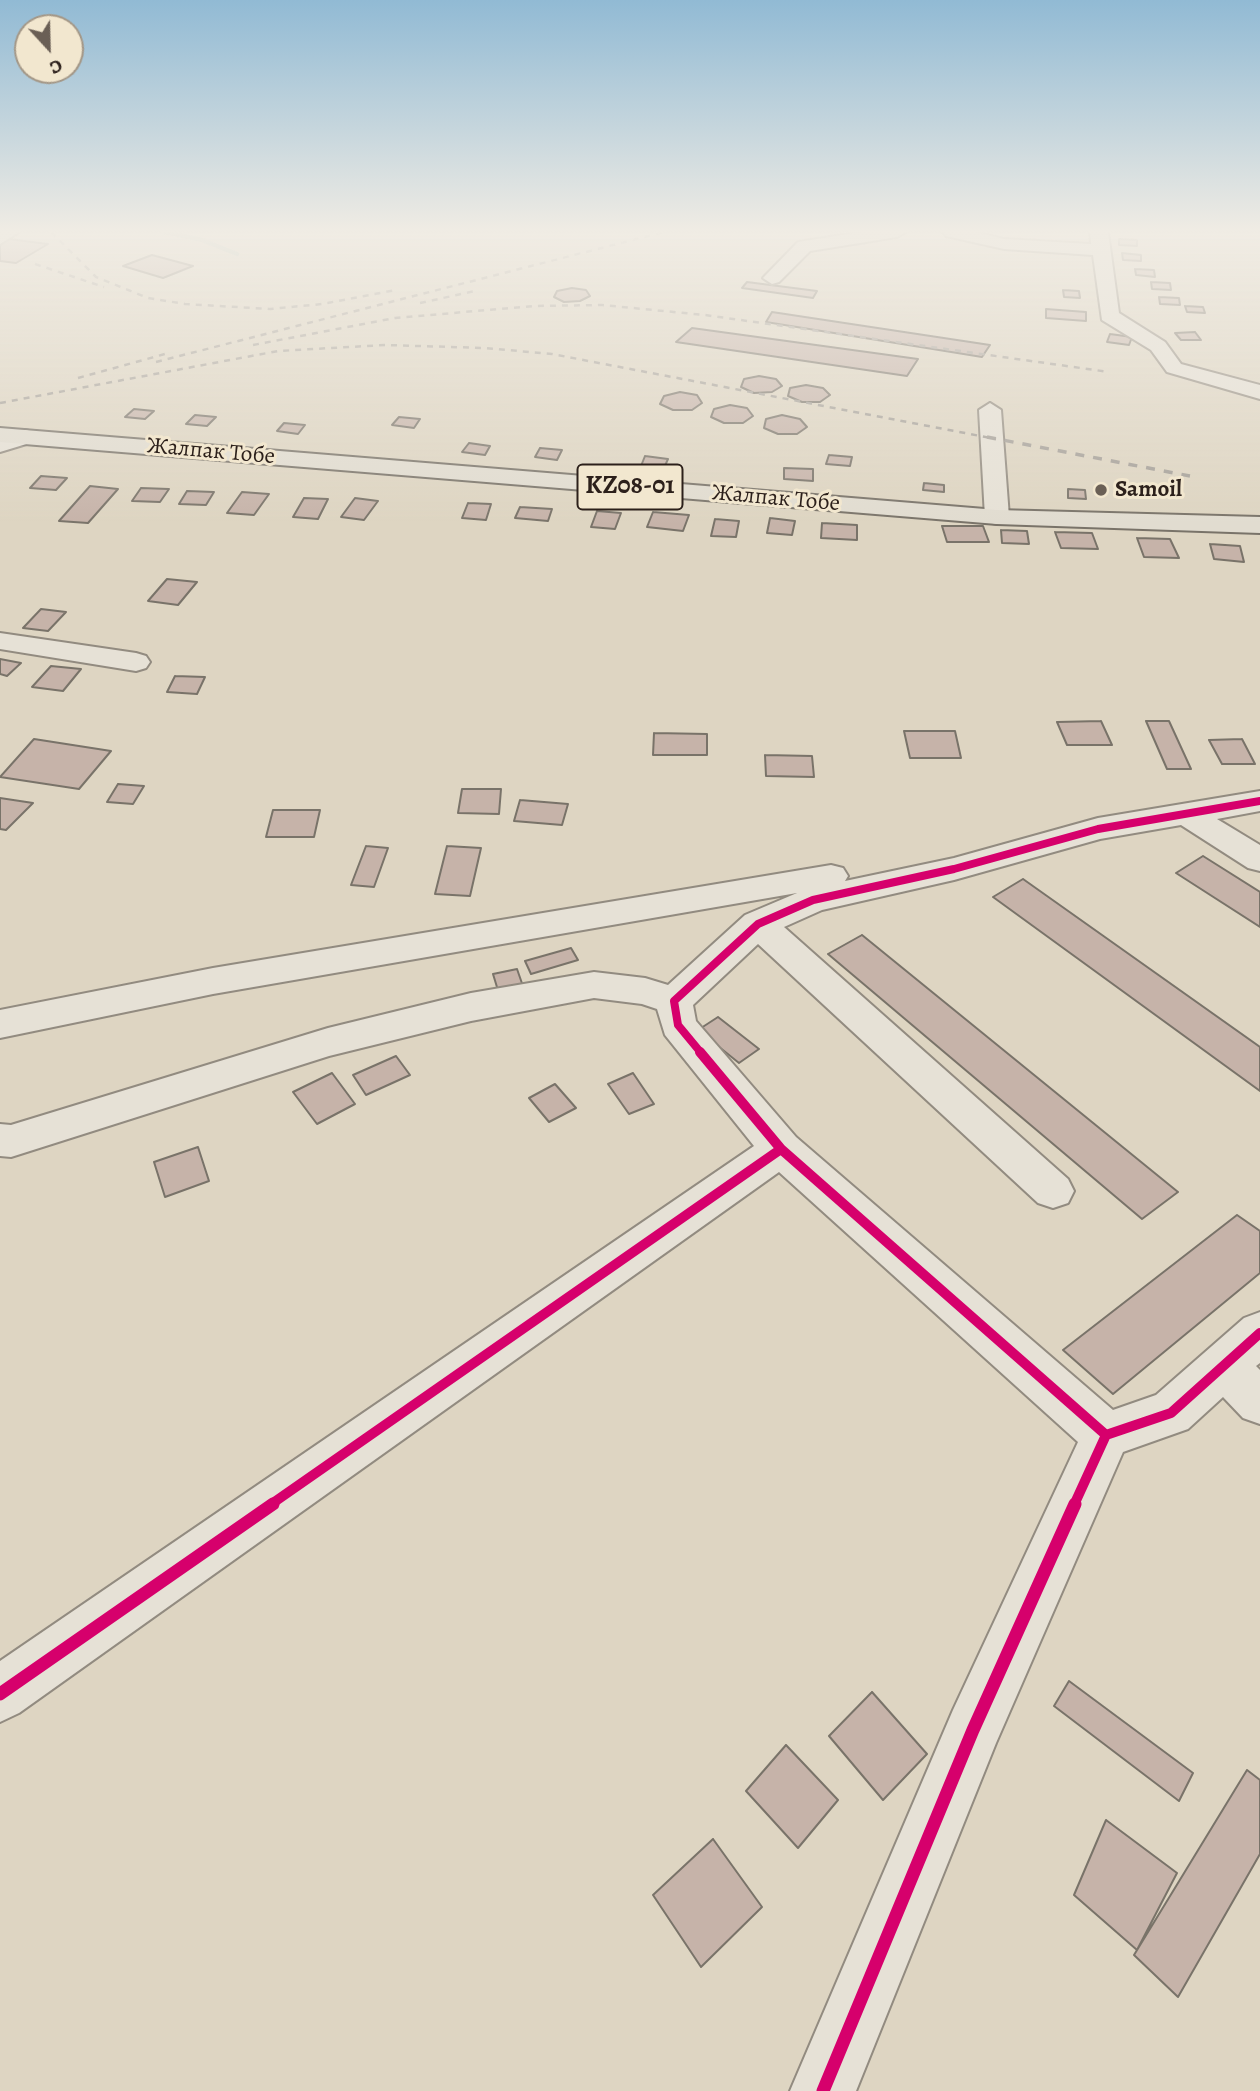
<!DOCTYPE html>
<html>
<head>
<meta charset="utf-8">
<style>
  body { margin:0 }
  #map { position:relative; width:1260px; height:2091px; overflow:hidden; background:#ded5c2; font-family:Alegreya,serif }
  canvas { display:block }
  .north { position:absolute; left:14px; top:14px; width:70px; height:70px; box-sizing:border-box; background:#f2e7cf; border:2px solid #a39787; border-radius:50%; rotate:158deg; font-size:19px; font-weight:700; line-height:28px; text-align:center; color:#2c201b }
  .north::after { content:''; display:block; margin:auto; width:24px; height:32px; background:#6a5f55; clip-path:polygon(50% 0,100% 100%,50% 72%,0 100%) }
</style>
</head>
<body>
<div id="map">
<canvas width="1260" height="2091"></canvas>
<div class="north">С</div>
</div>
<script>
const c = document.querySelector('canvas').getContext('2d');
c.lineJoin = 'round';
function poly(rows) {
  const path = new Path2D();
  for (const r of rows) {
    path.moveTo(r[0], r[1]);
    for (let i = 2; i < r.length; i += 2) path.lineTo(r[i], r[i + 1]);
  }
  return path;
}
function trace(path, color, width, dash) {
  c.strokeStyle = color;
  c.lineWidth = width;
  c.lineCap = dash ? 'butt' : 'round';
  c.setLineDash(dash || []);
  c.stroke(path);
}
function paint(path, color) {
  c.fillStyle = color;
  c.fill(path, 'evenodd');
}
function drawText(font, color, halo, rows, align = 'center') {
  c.font = font + ' Alegreya,serif';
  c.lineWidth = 6;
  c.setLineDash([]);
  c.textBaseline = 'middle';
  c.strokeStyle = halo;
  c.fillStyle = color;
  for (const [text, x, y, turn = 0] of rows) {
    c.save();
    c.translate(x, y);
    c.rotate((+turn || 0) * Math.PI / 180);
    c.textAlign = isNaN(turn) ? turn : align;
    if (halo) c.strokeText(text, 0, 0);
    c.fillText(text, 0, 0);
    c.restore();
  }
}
trace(poly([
  [165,232,202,240,237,254]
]), '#aec2b7', 4.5);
const building = poly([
  [9,239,48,244,16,263,0,261,0,244,9,239],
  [1119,239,1137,240,1137,246,1119,245,1119,239],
  [1122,253,1141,255,1141,261,1123,260,1122,253],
  [152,255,193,266,163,278,123,266,152,255],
  [1135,269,1154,270,1155,277,1136,275,1135,269],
  [747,282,817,291,813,298,742,288,747,282],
  [1151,282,1170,283,1171,290,1152,289,1151,282],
  [572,288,586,290,590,296,580,301,564,302,554,297,557,291,572,288],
  [1063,290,1079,291,1080,298,1064,297,1063,290],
  [1159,297,1179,298,1180,305,1160,304,1159,297],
  [1185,306,1203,307,1205,313,1187,312,1185,306],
  [1046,309,1086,312,1086,321,1046,318,1046,309],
  [772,312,990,345,982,357,766,322,772,312],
  [692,328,918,359,907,376,676,342,692,328],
  [1195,332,1201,340,1181,340,1175,333,1195,332],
  [1110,334,1132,337,1129,345,1107,342,1110,334],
  [759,376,776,379,782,386,772,392,754,393,741,387,744,379,759,376],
  [806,385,823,388,830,395,820,402,802,402,788,396,790,388,806,385],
  [680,392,697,395,702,403,692,410,673,410,660,404,664,396,680,392],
  [730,405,747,408,753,416,743,423,724,423,711,417,714,409,730,405],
  [134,409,154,411,145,419,125,417,134,409],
  [195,415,216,417,207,426,186,424,195,415],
  [782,415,800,419,807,427,797,434,778,434,764,428,766,419,782,415],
  [399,417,420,419,414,428,392,425,399,417],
  [284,423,305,425,298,434,277,431,284,423],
  [469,443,490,446,485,455,462,452,469,443],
  [540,448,562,450,557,460,535,457,540,448],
  [829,455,852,457,850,466,826,464,829,455],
  [645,456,668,459,664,468,641,466,645,456],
  [784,468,813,469,813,481,784,479,784,468],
  [41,476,67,478,56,490,30,488,41,476],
  [924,483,944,485,944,492,923,490,924,483],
  [90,486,118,489,88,523,59,521,90,486],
  [141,488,169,489,160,502,132,501,141,488],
  [1068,489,1085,490,1086,499,1068,498,1068,489],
  [187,491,214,492,206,505,179,504,187,491],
  [242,492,269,494,254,515,227,513,242,492],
  [304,498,328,499,318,519,293,517,304,498],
  [355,498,378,501,364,520,341,517,355,498],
  [468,503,491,504,486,520,462,518,468,503],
  [520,507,552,509,548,521,515,518,520,507],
  [597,511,621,513,615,529,591,527,597,511],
  [653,512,689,515,683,531,647,527,653,512],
  [770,518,795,521,792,535,767,533,770,518],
  [715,519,739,521,736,537,711,536,715,519],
  [822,523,857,525,857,540,821,538,822,523],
  [942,526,983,526,989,542,947,542,942,526],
  [1001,530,1027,531,1029,544,1002,543,1001,530],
  [1055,532,1092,533,1098,549,1061,548,1055,532],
  [1137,538,1170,539,1179,558,1144,557,1137,538],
  [1210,544,1240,546,1244,562,1214,559,1210,544],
  [167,579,197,582,178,605,148,601,167,579],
  [41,609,66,612,48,631,23,628,41,609],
  [0,659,21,663,7,676,0,674,0,659],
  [51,666,81,669,63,691,32,687,51,666],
  [175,676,205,677,197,694,167,692,175,676],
  [1101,721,1112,745,1067,745,1057,722,1101,721],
  [1146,721,1169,721,1191,769,1167,769,1146,721],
  [904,731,955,731,961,758,910,758,904,731],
  [654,733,707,734,707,755,653,755,654,733],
  [34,739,111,751,79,789,0,777,34,739],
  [1242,739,1255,764,1222,764,1209,740,1242,739],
  [765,755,812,756,814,777,766,776,765,755],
  [118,784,144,786,133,804,107,802,118,784],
  [462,789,501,789,499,814,458,813,462,789],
  [0,798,33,803,6,830,0,829,0,798],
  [520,800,568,804,562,825,514,821,520,800],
  [273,810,320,810,314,837,266,837,273,810],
  [366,846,388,848,374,887,351,885,366,846],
  [447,846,481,848,470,896,435,894,447,846],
  [1203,856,1260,892,1260,927,1176,873,1203,856],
  [1023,879,1260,1047,1260,1091,993,897,1023,879],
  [862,935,1178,1192,1142,1219,828,954,862,935],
  [571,948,578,960,531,974,525,961,571,948],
  [517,969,525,992,500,997,493,974,517,969],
  [718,1017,759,1049,739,1063,698,1030,718,1017],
  [396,1056,410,1075,366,1095,353,1075,396,1056],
  [332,1073,355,1104,317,1124,293,1092,332,1073],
  [633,1073,654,1104,629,1114,608,1084,633,1073],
  [555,1084,576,1108,549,1122,529,1098,555,1084],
  [198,1147,209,1181,165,1197,154,1162,198,1147],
  [1237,1215,1260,1231,1260,1273,1113,1394,1063,1350,1237,1215],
  [1069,1681,1193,1773,1179,1801,1054,1706,1069,1681],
  [872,1692,927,1754,883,1800,829,1736,872,1692],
  [786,1745,838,1800,798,1848,746,1791,786,1745],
  [1247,1770,1260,1780,1260,1854,1178,1997,1134,1955,1247,1770],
  [1106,1820,1177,1873,1137,1950,1074,1895,1106,1820],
  [713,1839,762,1907,701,1967,653,1895,713,1839]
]);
paint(building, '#c6b3a9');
trace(building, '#797369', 2);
const minor = poly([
  [0,232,19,232,0,244,0,232],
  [861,232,906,232,897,237,810,251,779,282,772,284,763,278,798,242,861,232],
  [943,232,976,232,1004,239,1091,244,1090,232,1108,232,1119,313,1165,342,1181,364,1260,385,1260,399,1167,372,1151,350,1102,320,1093,255,1004,249,946,236,943,232],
  [990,403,1001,410,1009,517,1006,522,997,524,988,522,985,517,979,410,990,403],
  [25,430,33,432,36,437,33,442,0,452,0,438,25,430],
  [0,633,136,653,146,656,150,662,146,668,136,671,0,649,0,633],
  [1260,791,1260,811,1217,819,1260,845,1260,871,1248,868,1181,825,1100,839,954,880,822,910,784,927,1068,1179,1074,1191,1068,1203,1053,1208,1038,1203,758,944,693,1005,696,1021,796,1137,1113,1410,1156,1395,1244,1318,1260,1312,1260,1363,1256,1366,1260,1370,1260,1424,1243,1418,1223,1397,1188,1429,1123,1452,996,1743,856,2091,790,2091,953,1710,1078,1442,779,1172,19,1713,0,1722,0,1661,754,1146,665,1035,657,1009,642,1004,594,998,471,1021,329,1056,11,1157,0,1156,0,1124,11,1125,328,1028,471,993,594,972,645,978,668,985,745,915,797,893,213,994,0,1038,0,1010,213,968,831,865,843,868,848,876,845,881,954,858,1098,818,1260,791]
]);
const major = poly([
  [0,428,997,510,1260,517,1260,533,997,524,0,442,0,428]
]);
trace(minor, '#928b80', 4);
trace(major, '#797369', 4);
paint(minor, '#e6e1d6');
paint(major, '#e1dcd0');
trace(poly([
  [51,232,96,277,148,298,185,304,270,309,322,304,396,290],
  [35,264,104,287],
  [420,303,475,291],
  [253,345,395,318,534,306,602,305,705,315,1109,372],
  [156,362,664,232],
  [78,378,165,354],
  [0,403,278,351,385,345,485,348,552,354,996,439]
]), '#a49f98', 2.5, [6, 6]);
trace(poly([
  [987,437,1190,476]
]), '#a49f98', 3.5, [9, 9]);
trace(poly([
  [702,1054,678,1025,674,1001,758,924,813,900,954,869,1098,829,1260,801]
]), '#d6006c', 8);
trace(poly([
  [700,1052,781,1149,1106,1435,1171,1413,1260,1333],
  [270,1505,781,1149],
  [1074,1505,1106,1435]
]), '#d6006c', 10);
trace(poly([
  [0,1694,273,1504],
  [823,2091,973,1730,1075,1504]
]), '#d6006c', 13);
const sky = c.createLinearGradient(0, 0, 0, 525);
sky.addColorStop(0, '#91bad4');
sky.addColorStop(0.44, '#f0ece4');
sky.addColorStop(1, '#f0ece400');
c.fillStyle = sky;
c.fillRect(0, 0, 1260, 525);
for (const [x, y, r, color] of [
  [1101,490,7,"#6a5f55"]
]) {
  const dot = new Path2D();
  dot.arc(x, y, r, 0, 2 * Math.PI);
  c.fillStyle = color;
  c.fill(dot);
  trace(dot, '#f2e7cf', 2.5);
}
drawText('23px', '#2c201b', '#f2e7cf', [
  ["Жалпак Тобе",211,452,5],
  ["Жалпак Тобе",776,499,5]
]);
drawText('bold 23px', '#2c201b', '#f2e7cf', [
  ["Samoil",1115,490]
], 'left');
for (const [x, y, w] of [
  [630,487,105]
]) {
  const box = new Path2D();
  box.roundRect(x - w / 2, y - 22.5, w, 45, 5);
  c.fillStyle = '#f2e7cf';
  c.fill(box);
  trace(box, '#2c201b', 2);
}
drawText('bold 26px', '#2c201b', null, [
  ["KZ08-01",630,487]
]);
</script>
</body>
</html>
